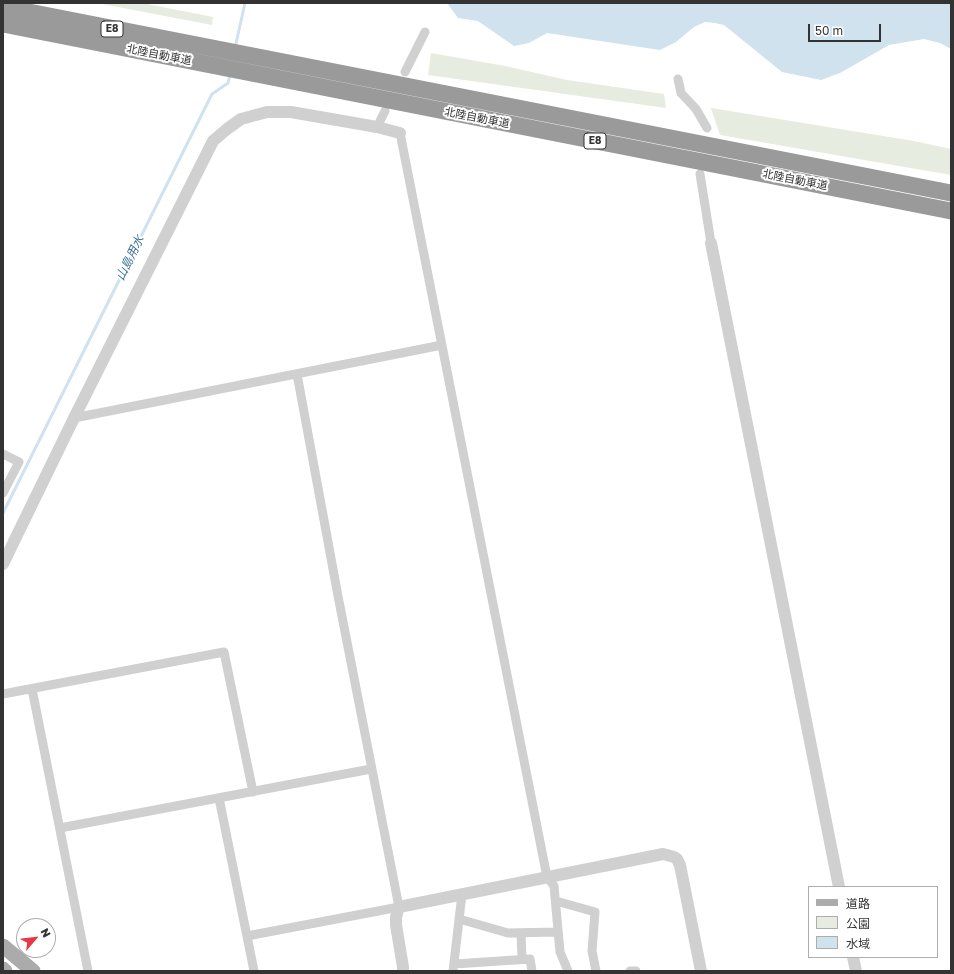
<!DOCTYPE html>
<html>
<head>
<meta charset="utf-8">
<style>
  body { margin:0 }
  #map { position:relative; width:954px; height:974px; overflow:hidden; background:#fff; font-family:"Golos Text","Noto Sans JP",sans-serif }
  canvas { display:block }
  .frame { position:absolute; inset:0; border:4px solid #333; pointer-events:none }
  .legend { position:absolute; left:808px; top:886px; width:130px; height:72px; box-sizing:border-box; background:#fff; border:1px solid #adadad; margin:0; padding:5px 7px; list-style:none; font-size:12px; color:#333 }
  .legend li { display:flex; align-items:center; gap:8px; height:20px }
  .legend b { width:20px; border:1px solid #adadad }
  .north { position:absolute; left:16px; top:918px; width:40px; height:40px; box-sizing:border-box; background:#fff; border:1px solid #adadad; border-radius:50%; rotate:62deg; font-size:11px; font-weight:700; line-height:16px; text-align:center; color:#333 }
  .north::after { content:''; display:block; margin:auto; width:14px; height:18px; background:#e63946; clip-path:polygon(50% 0,100% 100%,50% 72%,0 100%) }
  .scale { position:absolute; left:808px; top:24px; width:73px; height:18px; box-sizing:border-box; border:2px solid #333; border-top:0; padding-left:5px; font-size:12px; line-height:14px; white-space:nowrap; color:#333; -webkit-text-stroke:3px #fff; paint-order:stroke }
</style>
</head>
<body>
<div id="map">
<canvas width="954" height="974"></canvas>
<div class="frame"></div>
<ul class="legend">
<li><b style="height:5px;background:#ababab"></b>道路</li>
<li><b style="height:11px;background:#e6ecdf"></b>公園</li>
<li><b style="height:11px;background:#cfe2ee"></b>水域</li>
</ul>
<div class="north">N</div>
<div class="scale">50 m</div>
</div>
<script>
const c = document.querySelector('canvas').getContext('2d');
c.lineJoin = 'round';
function paint(path, color) {
  c.fillStyle = color;
  c.fill(path, 'evenodd');
}
function poly(rows) {
  const path = new Path2D();
  for (const r of rows) {
    path.moveTo(r[0], r[1]);
    for (let i = 2; i < r.length; i += 2) path.lineTo(r[i], r[i + 1]);
  }
  return path;
}
function trace(path, color, width, dash) {
  c.strokeStyle = color;
  c.lineWidth = width;
  c.lineCap = dash ? 'butt' : 'round';
  c.setLineDash(dash || []);
  c.stroke(path);
}
function drawText(font, color, halo, rows, align = 'center') {
  c.font = font + ' "Golos Text","Noto Sans JP",sans-serif';
  c.lineWidth = 4;
  c.setLineDash([]);
  c.textBaseline = 'middle';
  c.strokeStyle = halo;
  c.fillStyle = color;
  for (const [text, x, y, turn = 0] of rows) {
    c.save();
    c.translate(x, y);
    c.rotate((+turn || 0) * Math.PI / 180);
    c.textAlign = isNaN(turn) ? turn : align;
    if (halo) c.strokeText(text, 0, 0);
    c.fillText(text, 0, 0);
    c.restore();
  }
}
paint(poly([
  [97,3,142,3,213,17,212,25],
  [431,53,505,66,567,80,664,94,666,108,428,75],
  [711,108,914,141,951,149,951,175,720,135]
]), '#e6ecdf');
paint(poly([
  [447,3,951,3,951,49,940,43,924,39,889,45,840,73,821,80,782,72,724,25,715,23,705,22,694,27,676,42,660,50,547,33,529,43,514,46,478,21,458,18]
]), '#cfe2ee');
trace(poly([
  [235,48,245,3],
  [3,513,212,94,228,83,230,75]
]), '#cfe2ee', 3);
trace(poly([
  [405,72,425,32],
  [678,79,681,93,696,109,707,128],
  [377,127,385,111],
  [400,133,547,877,554,886,560,952,568,971],
  [700,174,711,243],
  [74,418,442,345],
  [3,454,19,462,3,493],
  [32,689,88,971],
  [3,694,224,652,253,792],
  [219,798,254,971],
  [60,828,371,769],
  [556,901,595,912,592,951,596,971],
  [459,919,508,933,558,932],
  [521,933,522,959],
  [247,936,399,907,338,596,297,374],
  [454,964,530,959,532,971],
  [453,971,462,894],
  [630,971,636,971]
]), '#d0d0d0', 9);
trace(poly([
  [711,243,839,887],
  [3,564,74,418,213,141,227,129,241,119,267,112,291,112,377,127,400,133],
  [853,957,856,971],
  [403,971,403,967,396,925,396,917,399,907,663,854,674,857,677,859,680,865,701,971]
]), '#d0d0d0', 12);
trace(poly([
  [3,946,33,971],
  [3,969,5,971]
]), '#ababab', 15);
trace(poly([
  [3,7,951,193],
  [3,24,951,211]
]), '#9a9a9a', 17);
for (const [x, y, w] of [
  [112,29,22],
  [595,141,22]
]) {
  const box = new Path2D();
  box.roundRect(x - w / 2, y - 8, w, 16, 3);
  c.fillStyle = '#fff';
  c.fill(box);
  trace(box, '#333', 1);
}
drawText('bold 10px', '#333', null, [
  ["E8",112,29],
  ["E8",595,141]
]);
drawText('11px', '#333', '#fff', [
  ["北陸自動車道",159,55,11],
  ["北陸自動車道",477,118,11],
  ["北陸自動車道",795,180,11]
]);
drawText('italic 12px', '#3f7597', '#fff', [
  ["山島用水",130,258,-64]
]);
</script>
</body>
</html>
